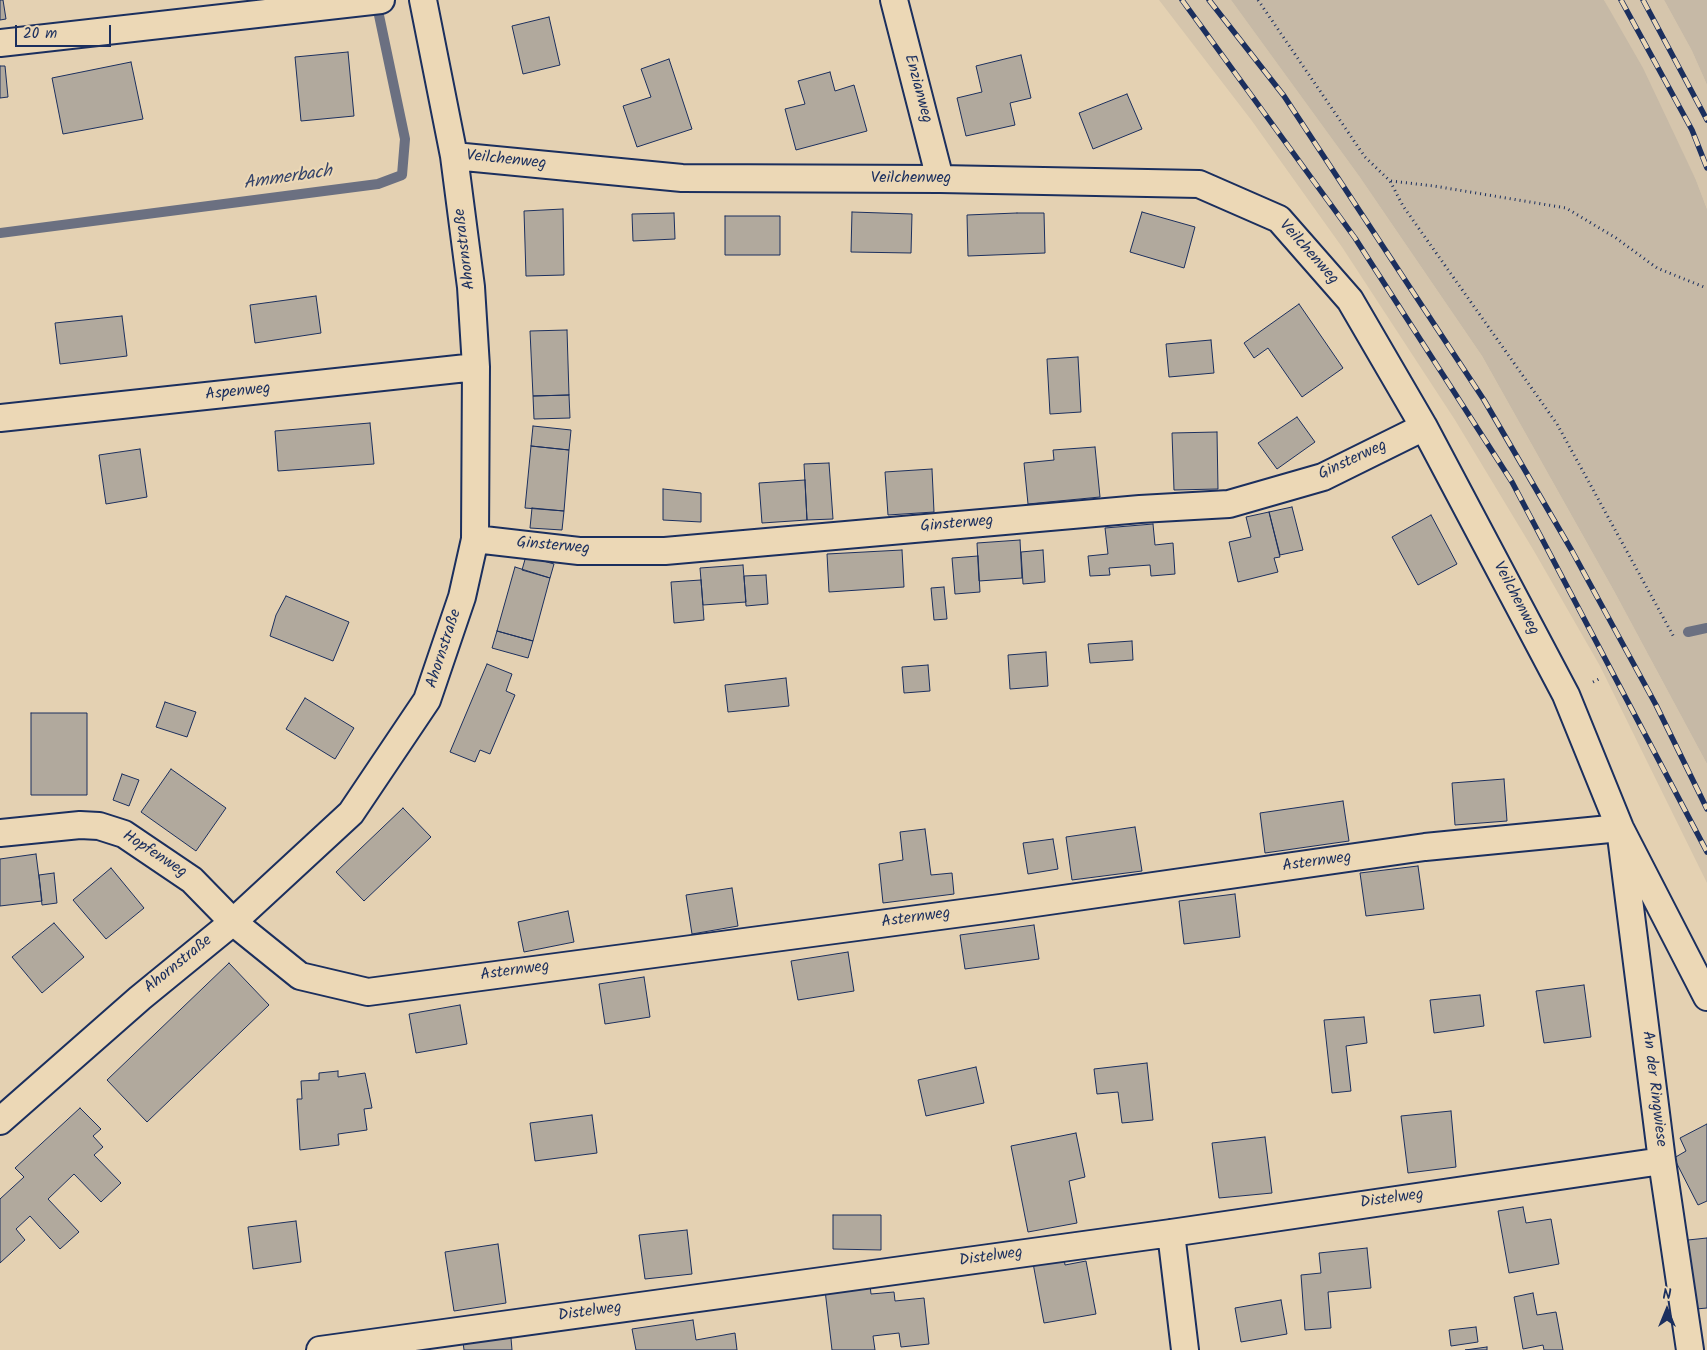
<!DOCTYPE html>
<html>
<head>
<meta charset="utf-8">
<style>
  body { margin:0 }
  #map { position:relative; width:1707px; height:1350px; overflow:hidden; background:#e4d1b2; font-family:Kalam,sans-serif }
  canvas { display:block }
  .north { position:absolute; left:1642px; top:1285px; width:50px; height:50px; -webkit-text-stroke:4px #ecd8b6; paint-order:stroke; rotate:0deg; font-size:14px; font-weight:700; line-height:20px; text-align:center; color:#1b2f5e }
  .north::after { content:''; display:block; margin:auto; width:18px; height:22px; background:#1b2f5e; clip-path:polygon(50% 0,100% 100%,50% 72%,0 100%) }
  .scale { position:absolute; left:15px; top:25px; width:96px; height:22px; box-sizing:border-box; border:2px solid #1b2f5e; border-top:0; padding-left:6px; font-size:15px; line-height:18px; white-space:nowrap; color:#1b2f5e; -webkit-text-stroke:4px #ecd8b6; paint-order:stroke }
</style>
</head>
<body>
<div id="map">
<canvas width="1707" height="1350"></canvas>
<div class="north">N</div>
<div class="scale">20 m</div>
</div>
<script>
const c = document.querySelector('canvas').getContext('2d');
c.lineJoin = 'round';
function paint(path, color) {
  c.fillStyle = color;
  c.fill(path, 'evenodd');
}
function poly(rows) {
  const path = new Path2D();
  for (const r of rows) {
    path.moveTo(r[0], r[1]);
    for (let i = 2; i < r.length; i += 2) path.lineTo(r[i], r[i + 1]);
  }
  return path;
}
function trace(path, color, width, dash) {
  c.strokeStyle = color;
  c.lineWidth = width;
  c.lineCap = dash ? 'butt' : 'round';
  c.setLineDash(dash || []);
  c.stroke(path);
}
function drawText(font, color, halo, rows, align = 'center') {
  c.font = font + ' Kalam,sans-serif';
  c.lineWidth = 4;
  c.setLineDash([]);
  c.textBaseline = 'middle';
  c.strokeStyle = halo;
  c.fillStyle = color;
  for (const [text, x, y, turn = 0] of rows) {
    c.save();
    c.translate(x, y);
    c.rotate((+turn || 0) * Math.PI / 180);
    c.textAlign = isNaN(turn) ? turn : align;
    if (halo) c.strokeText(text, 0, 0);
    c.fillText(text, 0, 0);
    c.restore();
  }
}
paint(poly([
  [1159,0,1231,0,1359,176,1482,356,1614,591,1707,764,1707,883,1600,666,1534,551,1455,420,1342,247,1252,121],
  [1604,0,1664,0,1692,51,1707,85,1707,209,1696,180]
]), '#d5c5ac');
paint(poly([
  [1231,0,1604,0,1643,68,1696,180,1707,209,1707,764,1614,591,1482,356,1359,176],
  [1664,0,1707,0,1707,85,1692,51]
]), '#c6b9a6');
trace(poly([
  [0,233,378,184,402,175,405,139,376,1],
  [1688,632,1707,628]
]), '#6b7081', 10);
const building = poly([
  [0,0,3,0,6,19,0,20,0,0],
  [549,17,560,65,523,74,512,26,549,17],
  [348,52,354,116,301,121,295,57,348,52],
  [1021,55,1031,98,1010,103,1015,125,966,136,957,98,982,92,976,66,1021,55],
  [669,59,692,129,637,147,623,106,651,97,641,69,669,59],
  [131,62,143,119,63,134,52,78,131,62],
  [0,66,5,66,8,97,0,98,0,66],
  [830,72,835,91,854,85,867,131,796,150,785,109,805,104,798,81,830,72],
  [1127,94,1142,129,1093,149,1079,113,1127,94],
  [563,209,564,275,526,276,524,211,563,209],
  [852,212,912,214,911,253,851,252,852,212],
  [1142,212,1195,227,1184,268,1130,252,1142,212],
  [674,213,675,239,633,241,632,214,674,213],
  [1017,213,1044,213,1045,253,968,256,967,215,1017,213],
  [725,216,780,216,780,255,725,255,725,216],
  [316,296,321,333,255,343,250,305,316,296],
  [1299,304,1343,368,1302,397,1268,348,1254,358,1244,343,1299,304],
  [122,316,127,356,60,364,55,323,122,316],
  [567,330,569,395,533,396,530,331,567,330],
  [1211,340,1214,373,1169,377,1166,344,1211,340],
  [1078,357,1081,412,1050,414,1047,359,1078,357],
  [569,395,570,418,534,419,533,396,569,395],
  [1297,417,1315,442,1277,469,1258,443,1297,417],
  [370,423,374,464,278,471,275,431,370,423],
  [533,426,571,430,569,450,531,446,533,426],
  [1217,432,1218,489,1174,490,1172,433,1217,432],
  [531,446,569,450,564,511,525,508,531,446],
  [1095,447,1100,497,1028,504,1024,463,1054,460,1053,450,1095,447],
  [140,449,147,497,106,504,99,455,140,449],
  [829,463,833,519,807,520,804,464,829,463],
  [932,469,934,512,888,515,885,472,932,469],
  [805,480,807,520,762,523,759,483,805,480],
  [663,489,701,493,701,522,663,520,663,489],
  [1292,507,1303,550,1280,555,1269,512,1292,507],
  [532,508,564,511,562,530,530,528,532,508],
  [1269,512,1280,557,1274,558,1278,572,1238,582,1229,542,1251,537,1246,517,1269,512],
  [1431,515,1457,564,1418,585,1392,537,1431,515],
  [1153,524,1155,545,1173,543,1175,574,1151,576,1150,565,1109,568,1110,575,1090,576,1088,556,1108,554,1105,528,1153,524],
  [1020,540,1022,578,979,581,977,543,1020,540],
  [902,550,904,587,829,592,827,554,902,550],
  [1043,550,1045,582,1023,584,1021,552,1043,550],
  [526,556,554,564,550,578,522,570,526,556],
  [978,556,980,592,955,594,952,558,978,556],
  [743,565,746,602,703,605,700,568,743,565],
  [515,567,550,578,533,641,497,631,515,567],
  [766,575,768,604,746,606,744,576,766,575],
  [701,580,704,620,674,623,671,582,701,580],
  [944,587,947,619,934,620,931,588,944,587],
  [286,596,349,622,333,661,270,636,276,615,286,596],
  [497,631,533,641,528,658,492,648,497,631],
  [1132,641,1133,660,1090,663,1088,644,1132,641],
  [1046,652,1048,686,1010,689,1008,655,1046,652],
  [487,664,512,674,506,691,515,695,490,754,480,750,475,762,450,752,487,664],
  [928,665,930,691,904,693,902,667,928,665],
  [786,678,789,706,728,712,725,685,786,678],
  [305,698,354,728,335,759,286,729,305,698],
  [165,702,196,712,187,737,156,727,165,702],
  [31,713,87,713,87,795,31,795,31,713],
  [171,769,226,808,196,851,141,812,171,769],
  [122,774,139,780,129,806,113,800,122,774],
  [1504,779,1507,821,1455,825,1452,783,1504,779],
  [1343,801,1349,841,1265,853,1260,813,1343,801],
  [403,808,431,837,364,901,336,872,403,808],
  [1135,827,1142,871,1072,880,1066,837,1135,827],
  [925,829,931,875,952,873,954,894,883,903,879,864,903,860,900,832,925,829],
  [1053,839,1058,869,1028,874,1023,843,1053,839],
  [36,854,42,901,0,906,0,859,36,854],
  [1418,866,1424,909,1366,916,1360,873,1418,866],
  [111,868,144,908,106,939,73,900,111,868],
  [54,873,57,903,42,905,39,875,54,873],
  [732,888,738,926,692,934,686,895,732,888],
  [1235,894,1240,937,1184,944,1179,901,1235,894],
  [568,911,574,942,524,952,518,922,568,911],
  [54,923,84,957,42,993,12,957,54,923],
  [1034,925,1039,959,965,969,960,935,1034,925],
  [848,952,854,991,798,1000,791,961,848,952],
  [229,963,269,1005,147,1122,107,1080,229,963],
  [644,977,650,1017,605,1024,599,984,644,977],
  [1584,985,1591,1037,1544,1043,1536,991,1584,985],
  [1480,995,1484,1026,1434,1033,1430,1000,1480,995],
  [460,1005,467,1044,416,1053,409,1014,460,1005],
  [1364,1017,1367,1043,1346,1046,1351,1091,1332,1093,1324,1020,1364,1017],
  [1147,1063,1153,1120,1122,1123,1118,1092,1097,1094,1094,1069,1147,1063],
  [976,1067,984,1103,926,1116,918,1080,976,1067],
  [338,1071,338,1077,365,1073,372,1108,364,1109,367,1130,338,1134,339,1145,300,1150,297,1099,302,1099,301,1081,319,1080,319,1073,338,1071],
  [80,1108,101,1129,93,1136,103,1147,94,1155,121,1183,101,1202,74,1174,48,1199,79,1232,60,1249,30,1216,16,1229,25,1240,0,1263,0,1199,24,1177,15,1168,80,1108],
  [1451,1111,1456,1167,1408,1173,1401,1116,1451,1111],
  [592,1115,597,1153,535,1161,530,1123,592,1115],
  [1707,1124,1707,1201,1698,1205,1674,1158,1686,1151,1680,1138,1707,1124],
  [1076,1133,1085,1177,1069,1181,1077,1223,1028,1232,1011,1146,1076,1133],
  [1265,1137,1272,1193,1219,1198,1212,1143,1265,1137],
  [1523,1207,1526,1223,1551,1219,1559,1264,1509,1273,1498,1211,1523,1207],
  [833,1215,881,1215,881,1250,833,1249,833,1215],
  [296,1221,301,1262,253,1269,248,1227,296,1221],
  [687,1230,692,1274,645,1279,639,1235,687,1230],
  [1707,1238,1707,1308,1696,1309,1688,1240,1707,1238],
  [498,1244,506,1303,454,1311,445,1252,498,1244],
  [1367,1248,1371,1288,1328,1292,1331,1328,1305,1330,1301,1275,1321,1273,1319,1253,1367,1248],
  [1064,1258,1065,1265,1086,1261,1096,1314,1044,1323,1033,1263,1064,1258],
  [870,1285,871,1294,894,1292,895,1301,924,1298,929,1344,901,1347,899,1333,873,1336,875,1350,832,1350,825,1290,870,1285],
  [1533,1293,1537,1315,1556,1312,1563,1350,1544,1350,1543,1345,1523,1349,1514,1297,1533,1293],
  [1281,1300,1287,1334,1241,1342,1235,1308,1281,1300],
  [693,1320,696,1340,735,1333,737,1350,636,1350,632,1329,693,1320],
  [1476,1327,1478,1342,1451,1346,1449,1330,1476,1327],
  [511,1338,512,1350,464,1350,463,1342,511,1338],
  [1487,1347,1487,1350,1465,1350,1487,1347]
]);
paint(building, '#b1a99d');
trace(building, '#1b2f5e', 1);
const street = poly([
  [894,0,940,179],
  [0,43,381,0],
  [454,156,682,178,940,179,1199,184,1279,219,1350,300,1424,427,1566,695,1620,828,1707,997],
  [0,418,476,367],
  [475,539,579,551,665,551,1140,509,1229,504,1323,477,1424,427],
  [0,833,80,825,99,826,124,834,192,880,233,922,300,976,368,992,1000,908,1425,847,1620,828,1662,1161,1690,1350],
  [0,1121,140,998,233,922,351,813,427,700,462,597,475,539,476,367,471,287,454,156,423,0],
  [1171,1233,1185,1350],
  [320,1350,1171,1233,1662,1161]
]);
trace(street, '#1b2f5e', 30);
trace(poly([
  [1258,0,1365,157,1390,181,1403,206,1557,424,1675,639],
  [1391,181,1434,186,1566,208,1616,238,1657,268,1704,287],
  [1593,682,1601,678]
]), '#1b2f5e', 3, [1, 4]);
trace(street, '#ecd8b6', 26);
const rail = poly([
  [1182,0,1355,238,1512,482,1707,852],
  [1209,0,1284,96,1484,400,1572,551,1656,705,1707,809],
  [1621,0,1692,130,1707,168],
  [1643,0,1707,120]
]);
trace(rail, '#1b2f5e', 5.5);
trace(rail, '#ecd8b6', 4, [11]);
drawText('16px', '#1b2f5e', '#ecd8b6', [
  ["Enzianweg",917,89,75],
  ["Veilchenweg",506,161,6],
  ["Veilchenweg",911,179],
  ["Ahornstraße",466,249,-97],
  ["Veilchenweg",1308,253,48],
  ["Aspenweg",238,393,-6],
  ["Ginsterweg",1353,461,-25],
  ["Ginsterweg",957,525,-5],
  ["Ginsterweg",553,547,5],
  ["Veilchenweg",1515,599,62],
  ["Ahornstraße",445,649,-72],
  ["Hopfenweg",154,855,33],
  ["Asternweg",1317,863,-8],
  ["Asternweg",916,919,-8],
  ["Ahornstraße",179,965,-39],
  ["Asternweg",515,972,-8],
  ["An der Ringwiese",1653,1089,83],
  ["Distelweg",1392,1200,-8],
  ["Distelweg",991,1258,-8],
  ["Distelweg",590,1313,-8]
]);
drawText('italic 18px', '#36456a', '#ecd8b6', [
  ["Ammerbach",288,179,-8]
]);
</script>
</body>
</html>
